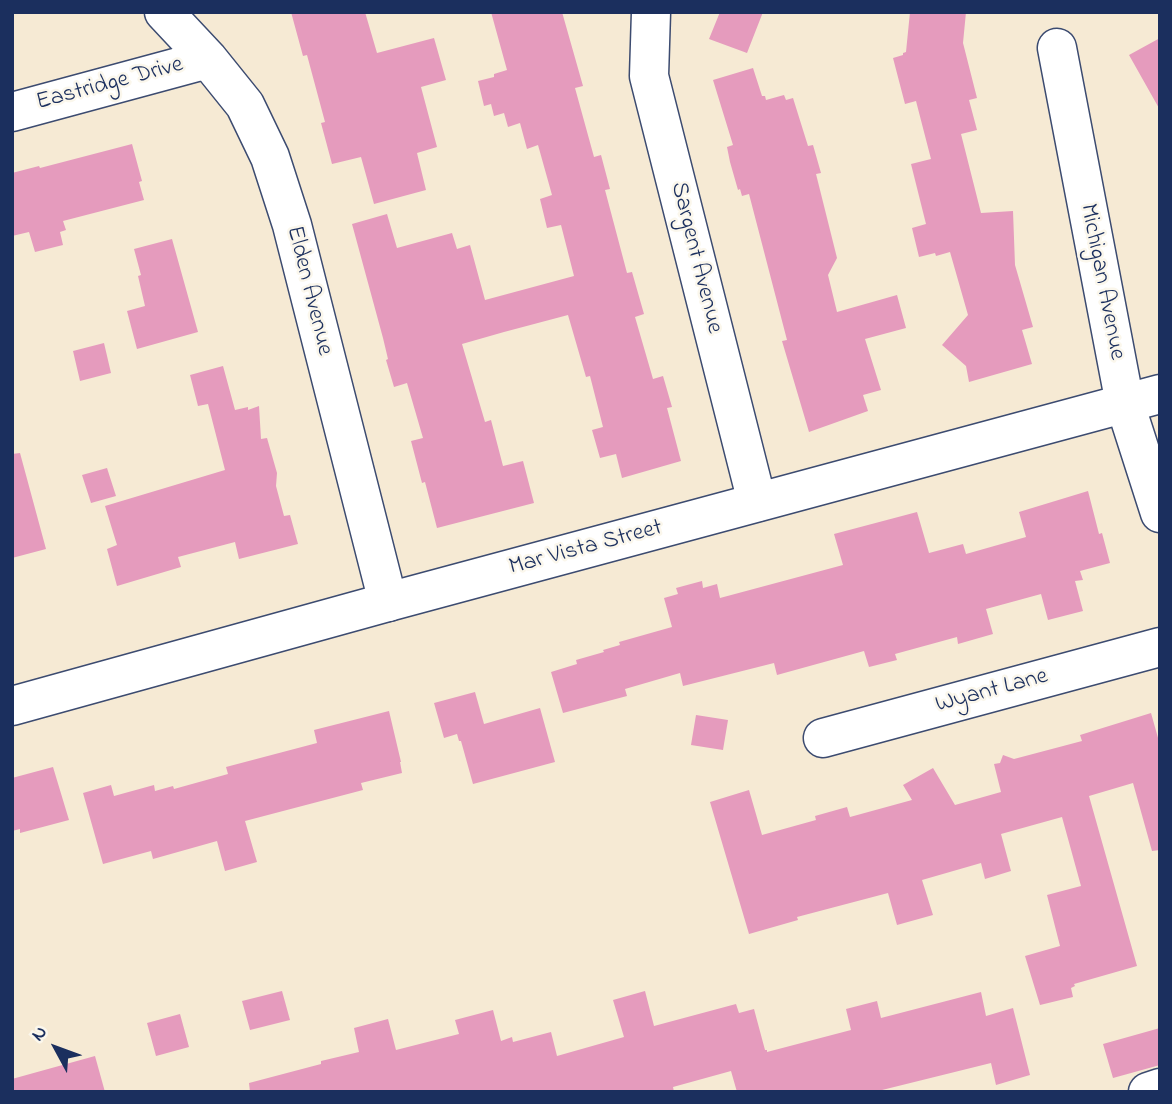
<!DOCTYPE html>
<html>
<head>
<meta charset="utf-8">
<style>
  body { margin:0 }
  #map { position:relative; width:1172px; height:1104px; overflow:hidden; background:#f6ead4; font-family:"Indie Flower",sans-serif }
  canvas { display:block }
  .frame { position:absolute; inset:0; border:14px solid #1b2f5e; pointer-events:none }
  .north { position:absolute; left:21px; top:1013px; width:70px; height:70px; -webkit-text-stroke:5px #fbf7ec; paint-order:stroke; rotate:311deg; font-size:19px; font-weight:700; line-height:28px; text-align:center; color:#1b2f5e }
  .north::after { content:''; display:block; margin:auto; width:24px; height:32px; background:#1b2f5e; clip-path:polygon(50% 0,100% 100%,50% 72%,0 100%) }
</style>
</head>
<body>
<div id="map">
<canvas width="1172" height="1104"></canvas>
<div class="frame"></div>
<div class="north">N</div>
</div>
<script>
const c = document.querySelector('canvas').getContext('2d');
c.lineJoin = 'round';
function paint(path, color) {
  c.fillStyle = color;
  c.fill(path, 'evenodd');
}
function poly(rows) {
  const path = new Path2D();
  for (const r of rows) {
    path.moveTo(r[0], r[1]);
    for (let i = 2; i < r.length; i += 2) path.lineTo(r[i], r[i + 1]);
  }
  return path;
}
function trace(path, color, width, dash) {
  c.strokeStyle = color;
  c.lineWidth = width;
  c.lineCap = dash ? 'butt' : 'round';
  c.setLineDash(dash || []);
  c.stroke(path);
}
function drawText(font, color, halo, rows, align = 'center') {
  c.font = font + ' "Indie Flower",sans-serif';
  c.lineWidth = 5;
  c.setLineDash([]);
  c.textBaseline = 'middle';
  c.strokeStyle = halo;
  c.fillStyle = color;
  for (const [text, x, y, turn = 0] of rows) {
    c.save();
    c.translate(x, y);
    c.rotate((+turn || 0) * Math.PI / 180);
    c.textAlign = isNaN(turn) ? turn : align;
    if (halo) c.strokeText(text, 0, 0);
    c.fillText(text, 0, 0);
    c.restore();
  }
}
paint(poly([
  [291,12,365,12,377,53,434,38,446,80,421,87,437,147,417,153,426,190,374,204,361,157,332,164,321,123,325,122,307,55,303,56],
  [491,12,562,12,583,86,575,88,594,157,601,155,610,189,605,190,627,273,632,272,644,314,635,317,653,379,663,376,672,407,667,408,681,461,622,478,616,454,600,458,592,430,603,427,590,376,586,377,568,315,504,332,462,344,485,422,491,420,503,466,523,461,534,503,437,528,425,482,422,483,411,441,423,438,407,383,394,387,386,360,388,359,383,338,352,224,387,214,397,248,452,233,457,249,470,245,485,300,574,276,561,225,547,228,540,199,552,195,538,145,527,149,520,123,508,127,504,113,494,116,491,104,484,106,478,81,494,77,494,74,507,70],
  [720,12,763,12,747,53,709,39],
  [910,12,966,12,963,43,977,98,969,100,977,130,961,134,981,213,1013,211,1015,265,1033,327,1022,330,1032,364,969,382,966,366,942,345,968,315,950,252,936,256,935,253,919,257,912,228,926,224,911,164,931,159,916,101,905,104,893,58,903,55,903,53,906,52],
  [1160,38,1160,110,1129,55],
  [753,68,762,96,765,96,766,100,784,95,786,100,793,98,808,146,813,145,821,173,816,174,837,258,828,275,837,312,897,295,906,328,865,339,881,390,863,395,868,411,809,432,782,341,787,340,749,194,742,196,740,189,738,190,730,162,727,147,733,145,713,80],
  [132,144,142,181,139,182,144,200,63,221,66,230,60,232,63,245,35,252,29,232,12,236,12,173,39,166,40,168],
  [172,239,198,332,137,349,127,311,145,306,138,276,141,275,134,249],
  [104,343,111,373,80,381,73,351],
  [223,366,235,410,248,407,248,410,259,406,261,439,267,438,277,473,276,486,284,516,290,515,298,544,239,559,235,542,178,557,181,567,117,586,107,549,117,545,105,506,225,470,208,404,198,406,190,375],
  [20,453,46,549,12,558,12,454],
  [107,468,116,496,91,503,82,475],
  [1088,491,1099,534,1102,533,1110,563,1080,571,1083,580,1075,581,1083,611,1048,620,1041,594,986,609,993,634,958,644,957,637,895,654,897,660,869,667,864,651,777,675,774,663,683,686,680,673,625,689,627,696,563,713,551,672,577,664,576,660,604,652,603,650,620,645,619,642,672,627,664,598,678,594,676,588,702,581,703,588,717,584,720,598,843,565,834,534,917,512,929,553,963,544,966,554,1026,537,1019,512],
  [475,692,484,724,540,708,555,762,473,784,461,741,459,741,457,734,444,738,434,703],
  [389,711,401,762,400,762,402,773,361,783,363,790,245,821,257,862,225,871,217,841,153,859,151,851,103,864,83,793,111,785,114,796,154,785,155,791,173,786,174,789,228,774,226,767,317,743,314,730],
  [1151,713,1160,745,1160,850,1152,851,1133,783,1089,796,1137,966,1074,984,1075,986,1071,988,1073,997,1040,1005,1025,956,1060,946,1047,895,1081,886,1062,817,1001,834,1011,871,985,879,981,863,922,880,933,915,897,925,888,893,797,917,798,920,749,934,710,802,749,790,762,835,816,820,815,816,847,807,850,817,912,800,903,785,933,768,955,805,1001,792,994,764,1000,763,1003,755,1014,759,1082,741,1080,735],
  [696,715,728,720,723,750,691,745],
  [53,767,69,820,20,833,20,829,12,831,12,778],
  [282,991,290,1020,250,1030,242,1001],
  [645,991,654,1026,736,1004,739,1013,754,1009,765,1050,767,1050,767,1052,851,1030,846,1009,877,1001,881,1018,981,992,986,1016,1013,1008,1030,1075,996,1085,991,1063,874,1092,737,1092,731,1071,673,1087,674,1092,250,1092,249,1083,321,1064,321,1061,359,1052,354,1028,388,1019,396,1050,459,1034,455,1020,493,1010,501,1041,512,1037,513,1042,551,1032,557,1056,624,1037,613,1000],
  [180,1014,189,1047,156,1056,147,1023],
  [1160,1028,1160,1065,1113,1078,1103,1044],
  [95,1056,105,1092,12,1092,12,1079]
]), '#e59bbd');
const minor = poly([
  [164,12,208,59,245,105,270,157,292,225,388,602],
  [651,12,649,76,757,502],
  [1057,48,1125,404,1160,513],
  [12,112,208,59],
  [823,738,1160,647],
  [1148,1092,1160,1088]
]);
const tertiary = poly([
  [12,706,388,602,1160,394]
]);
trace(minor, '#3c4b70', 41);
trace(tertiary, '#3c4b70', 41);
trace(minor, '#fff', 38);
trace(tertiary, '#fff', 38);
drawText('24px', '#1b2f5e', '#fbf7ec', [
  ["Eastridge Drive",110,85,-15],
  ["Sargent Avenue",695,258,76],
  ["Michigan Avenue",1101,282,79],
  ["Elden Avenue",308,291,76],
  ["Mar Vista Street",586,549,-15],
  ["Wyant Lane",992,692,-15]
]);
</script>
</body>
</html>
